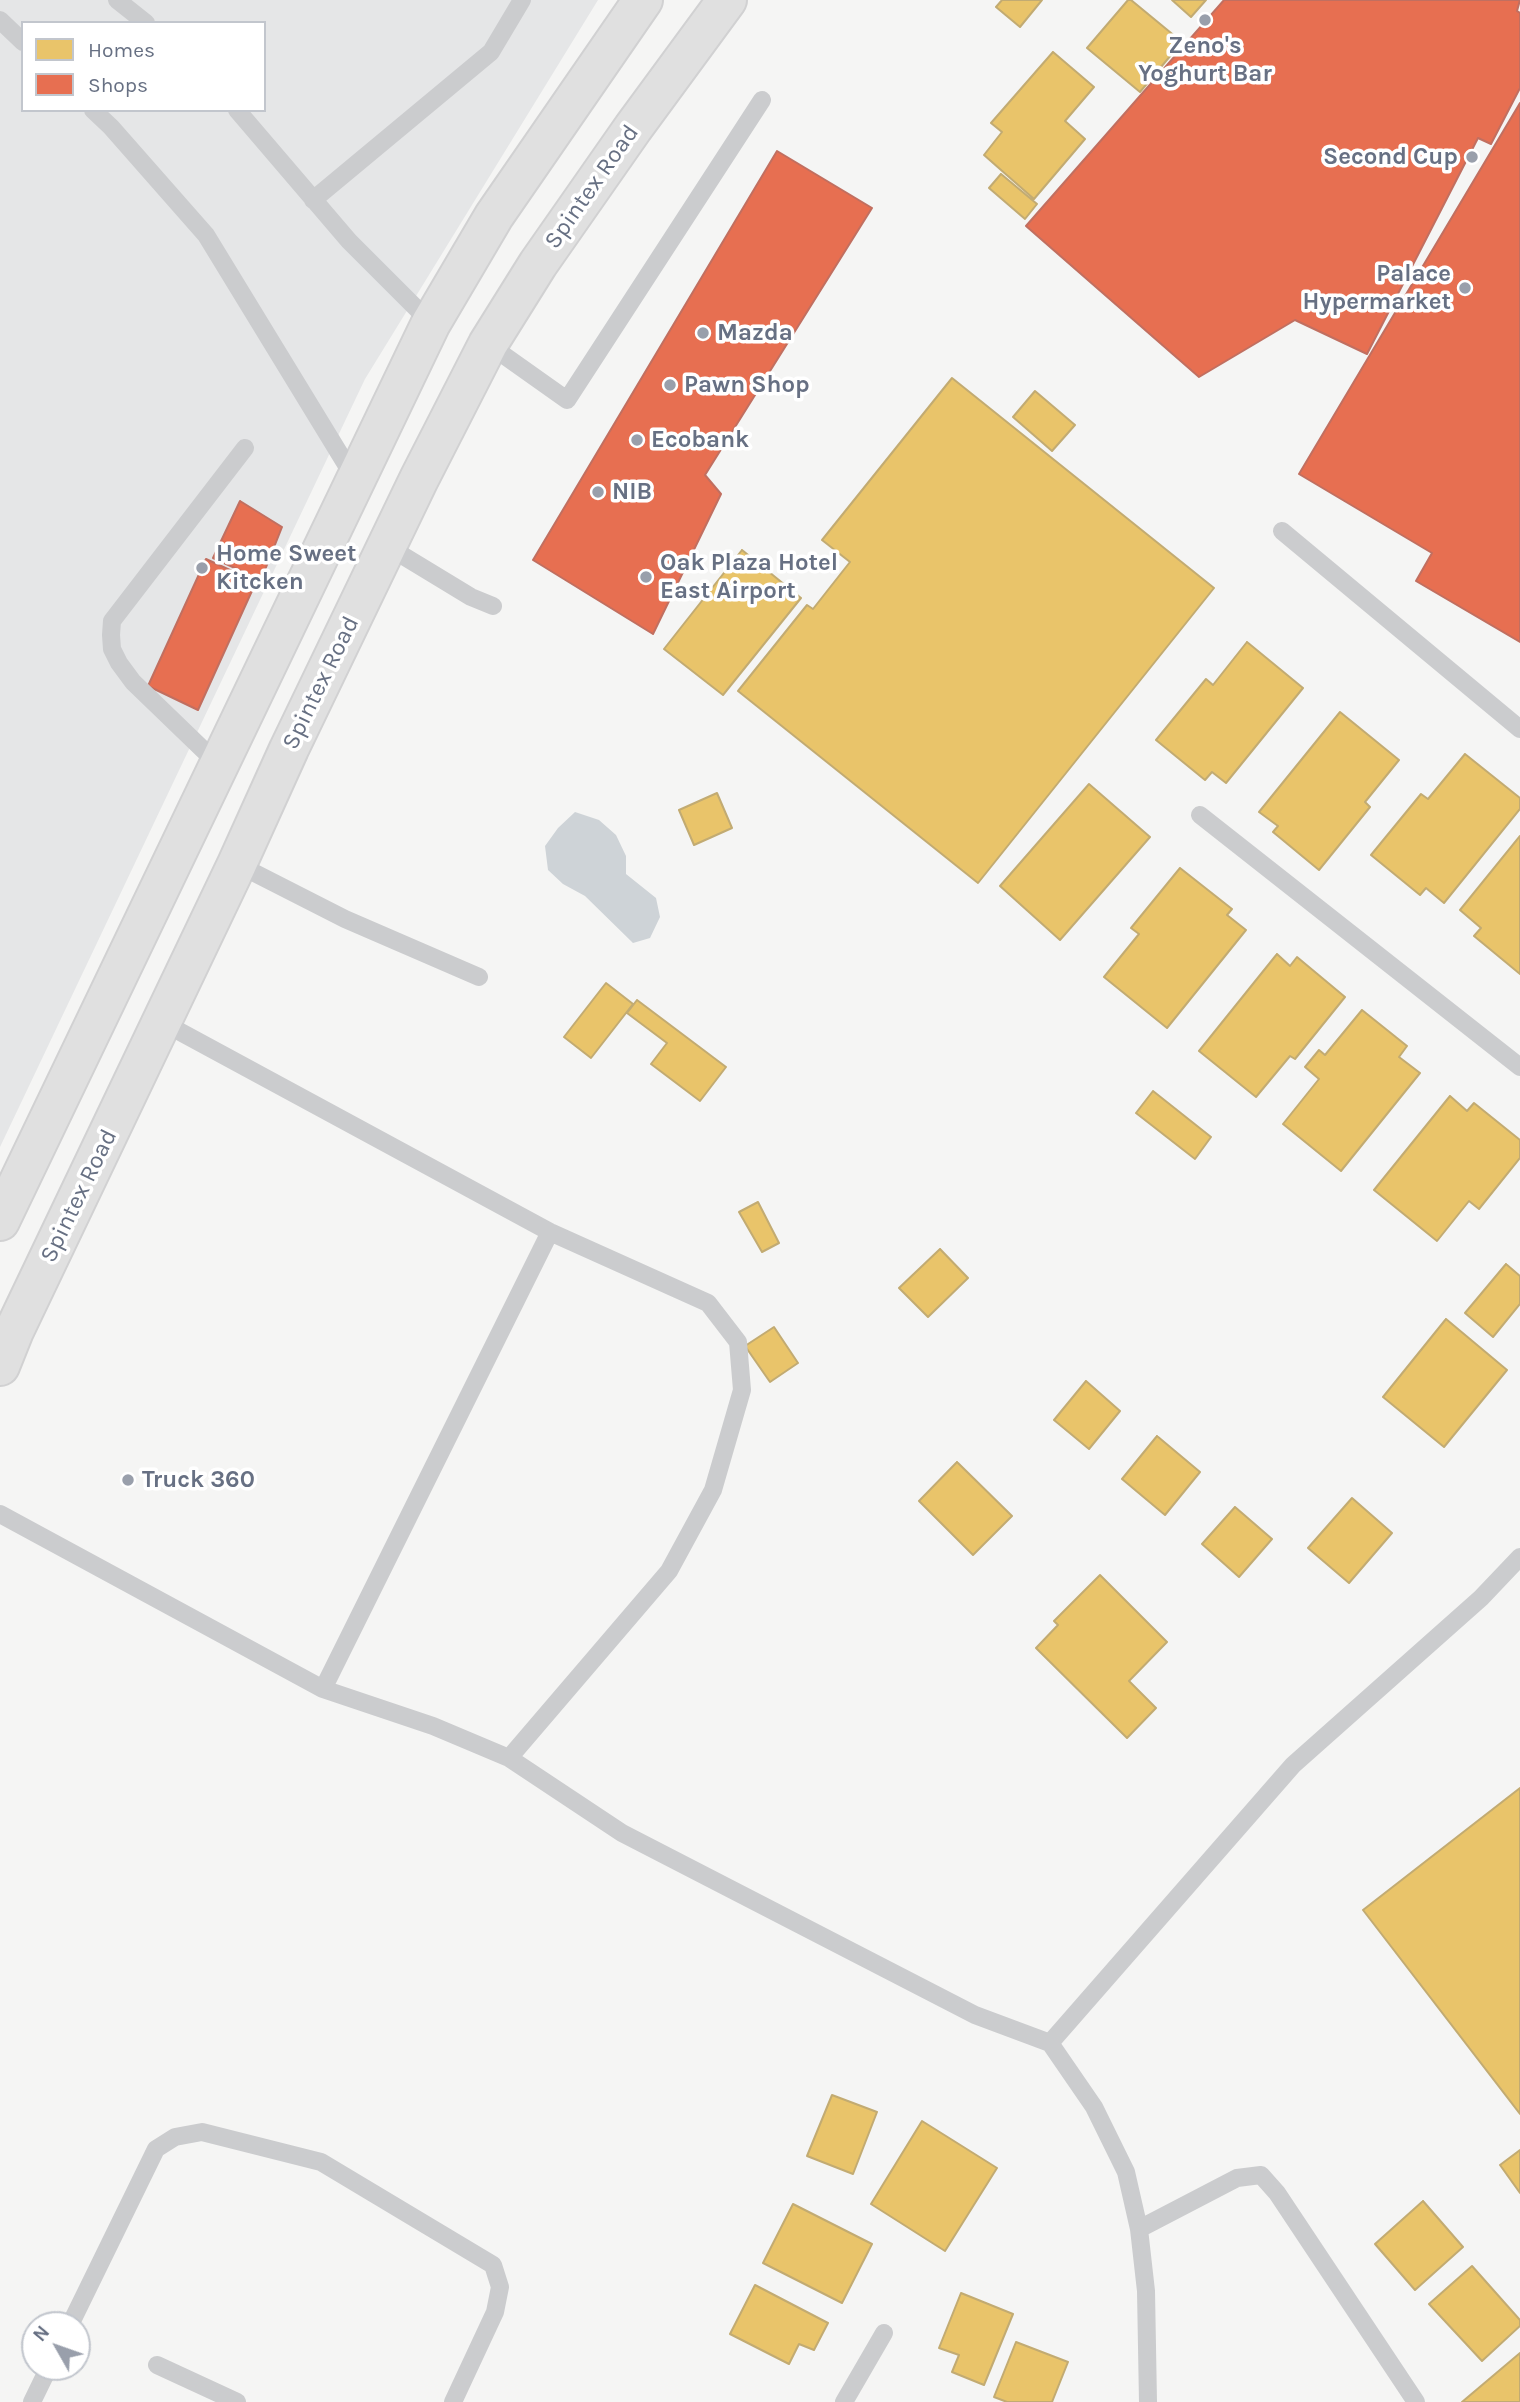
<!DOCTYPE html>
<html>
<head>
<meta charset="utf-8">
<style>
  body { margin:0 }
  #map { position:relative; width:1520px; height:2402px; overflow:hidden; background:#f5f5f4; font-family:Karla,sans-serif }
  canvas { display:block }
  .legend { position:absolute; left:21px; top:21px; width:245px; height:91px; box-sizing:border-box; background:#fff; border:2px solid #c2c6cd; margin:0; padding:9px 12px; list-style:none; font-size:21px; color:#677083 }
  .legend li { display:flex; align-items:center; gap:14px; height:35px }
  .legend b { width:35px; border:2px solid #c2c6cd }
  .north { position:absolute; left:21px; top:2311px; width:70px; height:70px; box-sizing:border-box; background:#fff; border:2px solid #c2c6cd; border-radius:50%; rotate:310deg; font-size:19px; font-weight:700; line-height:28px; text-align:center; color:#677083 }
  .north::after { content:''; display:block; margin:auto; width:24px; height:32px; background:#999fab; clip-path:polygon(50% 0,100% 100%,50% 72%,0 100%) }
</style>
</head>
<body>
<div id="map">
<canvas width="1520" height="2402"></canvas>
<ul class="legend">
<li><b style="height:19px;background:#e9c46a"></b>Homes</li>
<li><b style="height:19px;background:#e76f51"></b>Shops</li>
</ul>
<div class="north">N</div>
</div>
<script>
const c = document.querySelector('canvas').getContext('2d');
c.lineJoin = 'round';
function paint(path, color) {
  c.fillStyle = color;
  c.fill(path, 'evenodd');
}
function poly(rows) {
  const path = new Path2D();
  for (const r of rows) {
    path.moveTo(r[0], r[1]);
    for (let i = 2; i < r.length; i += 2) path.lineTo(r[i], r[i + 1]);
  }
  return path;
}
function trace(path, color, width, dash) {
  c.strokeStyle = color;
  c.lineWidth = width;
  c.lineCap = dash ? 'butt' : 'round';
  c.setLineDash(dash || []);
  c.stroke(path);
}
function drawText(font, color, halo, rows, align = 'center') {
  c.font = font + ' Karla,sans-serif';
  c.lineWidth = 7;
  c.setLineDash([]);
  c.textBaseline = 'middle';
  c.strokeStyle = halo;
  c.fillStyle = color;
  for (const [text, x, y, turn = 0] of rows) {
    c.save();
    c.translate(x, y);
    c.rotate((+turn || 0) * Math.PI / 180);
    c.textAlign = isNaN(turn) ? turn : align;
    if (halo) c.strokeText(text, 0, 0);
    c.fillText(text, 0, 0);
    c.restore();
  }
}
paint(poly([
  [0,0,598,0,365,379,0,1147],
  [23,23,264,23,264,110,23,110]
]), '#e5e6e7');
paint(poly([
  [575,812,599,820,616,835,626,856,626,874,656,898,660,917,650,938,633,943,585,896,563,884,548,870,545,846,558,828]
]), '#ced3d7');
const homes = poly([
  [1002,0,1042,0,1020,27,996,7,1002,0],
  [1128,0,1131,0,1182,42,1140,92,1087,48,1128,0],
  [1172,0,1206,0,1191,17,1172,0],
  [1053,52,1094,87,1065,121,1085,139,1034,199,984,155,1002,132,991,123,1053,52],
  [1001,174,1037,204,1025,219,989,188,1001,174],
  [952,378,1214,588,978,883,738,691,807,605,813,609,850,562,822,540,952,378],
  [1035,391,1075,425,1052,451,1013,417,1035,391],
  [742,550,801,598,723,695,664,649,742,550],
  [1247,642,1303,688,1226,783,1212,772,1205,780,1156,740,1206,679,1213,685,1247,642],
  [1340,712,1399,760,1365,802,1370,807,1319,870,1273,832,1278,826,1259,812,1340,712],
  [1465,754,1520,798,1520,809,1444,903,1426,888,1420,895,1371,855,1421,794,1428,799,1465,754],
  [1089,784,1150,837,1060,940,1000,886,1089,784],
  [717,793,732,828,694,845,679,810,717,793],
  [1520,836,1520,974,1474,936,1481,928,1460,910,1520,836],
  [1180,868,1232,909,1227,915,1246,930,1167,1028,1104,977,1139,934,1131,928,1180,868],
  [1277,954,1290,966,1297,957,1345,997,1295,1059,1290,1056,1256,1097,1199,1051,1277,954],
  [606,983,633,1004,591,1058,564,1037,606,983],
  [637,1000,726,1067,700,1101,651,1064,667,1043,627,1013,637,1000],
  [1362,1010,1407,1046,1399,1057,1420,1073,1341,1171,1283,1124,1319,1079,1305,1067,1319,1050,1325,1055,1362,1010],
  [1153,1091,1211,1137,1195,1159,1136,1113,1153,1091],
  [1450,1096,1467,1111,1474,1103,1520,1140,1520,1158,1479,1209,1469,1201,1437,1241,1374,1190,1450,1096],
  [758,1202,779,1243,762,1252,739,1212,758,1202],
  [940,1249,968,1278,928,1317,899,1288,940,1249],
  [1506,1264,1520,1276,1520,1304,1493,1337,1465,1313,1506,1264],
  [1446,1319,1507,1370,1444,1447,1383,1397,1446,1319],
  [774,1327,798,1363,770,1382,745,1346,774,1327],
  [1086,1381,1120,1411,1089,1449,1054,1420,1086,1381],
  [1157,1436,1200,1472,1165,1515,1122,1479,1157,1436],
  [957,1462,1012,1516,973,1555,919,1501,957,1462],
  [1352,1498,1392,1533,1349,1583,1308,1548,1352,1498],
  [1235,1507,1272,1539,1239,1577,1202,1544,1235,1507],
  [1100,1575,1167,1642,1129,1681,1156,1708,1127,1738,1036,1648,1058,1625,1054,1621,1100,1575],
  [1520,1788,1520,2114,1363,1910,1520,1788],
  [832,2095,877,2112,853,2174,807,2156,832,2095],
  [922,2121,997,2168,945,2251,871,2204,922,2121],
  [1520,2150,1520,2193,1500,2165,1520,2150],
  [1423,2201,1463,2247,1415,2290,1375,2244,1423,2201],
  [793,2204,872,2244,842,2303,763,2263,793,2204],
  [1472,2266,1520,2320,1520,2326,1482,2361,1429,2304,1472,2266],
  [755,2285,828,2323,814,2350,799,2344,789,2364,730,2334,755,2285],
  [961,2293,1013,2314,984,2385,952,2372,959,2355,939,2348,961,2293],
  [1016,2342,1068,2362,1052,2402,1007,2402,994,2397,1016,2342],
  [1520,2353,1520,2402,1462,2402,1520,2353]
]);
paint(homes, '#e9c46a');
trace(homes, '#c2ab72', 2);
const shops = poly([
  [1224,0,1520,0,1517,11,1520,13,1520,88,1491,144,1478,138,1367,354,1295,320,1199,377,1026,226,1224,0],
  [1520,103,1520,642,1416,581,1432,553,1299,474,1520,103],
  [777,151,872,208,705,475,721,494,653,634,533,560,777,151],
  [240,501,282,527,261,580,213,558,240,501],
  [206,559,256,582,198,710,148,686,206,559]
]);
paint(shops, '#e76f51');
trace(shops, '#c16f60', 2);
const secondary = poly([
  [0,1221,431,323,494,216,643,0],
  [0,1366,14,1331,237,864,289,749,419,479,488,344,538,264,633,128,727,0]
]);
trace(secondary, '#d1d1d2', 42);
trace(poly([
  [117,0,146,23],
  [0,20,23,42],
  [93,110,111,127,206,235,355,479],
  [237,110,349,241,431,323],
  [313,200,491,52,522,0],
  [488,344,567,400,762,100],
  [1282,531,1520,729],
  [387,546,471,597,493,606],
  [219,765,133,682,119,663,112,649,111,635,112,621,245,448],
  [1200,815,1520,1067],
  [237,864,345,919,479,977],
  [162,1022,550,1232,708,1303,738,1342,742,1390,713,1490,669,1571,509,1758],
  [0,1514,323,1689,433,1726,509,1758,622,1833,975,2015,1050,2043,1094,2107,1126,2172,1139,2229,1146,2291,1148,2402],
  [323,1689,550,1232],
  [1050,2043,1293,1765,1481,1598,1520,1557],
  [1139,2229,1237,2178,1261,2175,1277,2193,1416,2402],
  [70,2325,156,2149,175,2137,202,2132,321,2162,493,2265,500,2287,495,2312,453,2402],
  [157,2365,237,2402],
  [32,2402,49,2367],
  [844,2402,884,2333]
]), '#cbccce', 18);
trace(secondary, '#e0e0e0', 38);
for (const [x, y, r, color] of [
  [1205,20,7,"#999fab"],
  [1472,157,7,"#999fab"],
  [1465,288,7,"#999fab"],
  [703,333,7,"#999fab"],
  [670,385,7,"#999fab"],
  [637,440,7,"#999fab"],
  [598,492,7,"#999fab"],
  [202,568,7,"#999fab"],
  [646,577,7,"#999fab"],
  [128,1480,7,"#999fab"]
]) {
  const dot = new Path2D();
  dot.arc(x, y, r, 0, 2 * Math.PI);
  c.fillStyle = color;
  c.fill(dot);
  trace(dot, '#fff', 2.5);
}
drawText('bold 24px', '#677083', '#fff', [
  ["Zeno's",1205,46,"center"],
  ["Yoghurt Bar",1205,74,"center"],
  ["Second Cup",1458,157,"right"],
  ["Palace",1451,274,"right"],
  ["Hypermarket",1451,302,"right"],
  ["Mazda",717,333],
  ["Pawn Shop",684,385],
  ["Ecobank",651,440],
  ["NIB",612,492],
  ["Home Sweet",216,554],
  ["Kitcken",216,582],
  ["Oak Plaza Hotel",660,563],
  ["East Airport",660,591],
  ["Truck 360",142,1480]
], 'left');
drawText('24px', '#677083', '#fff', [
  ["Spintex Road",592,187,-55],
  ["Spintex Road",321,683,-64],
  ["Spintex Road",79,1196,-64]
]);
</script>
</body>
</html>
